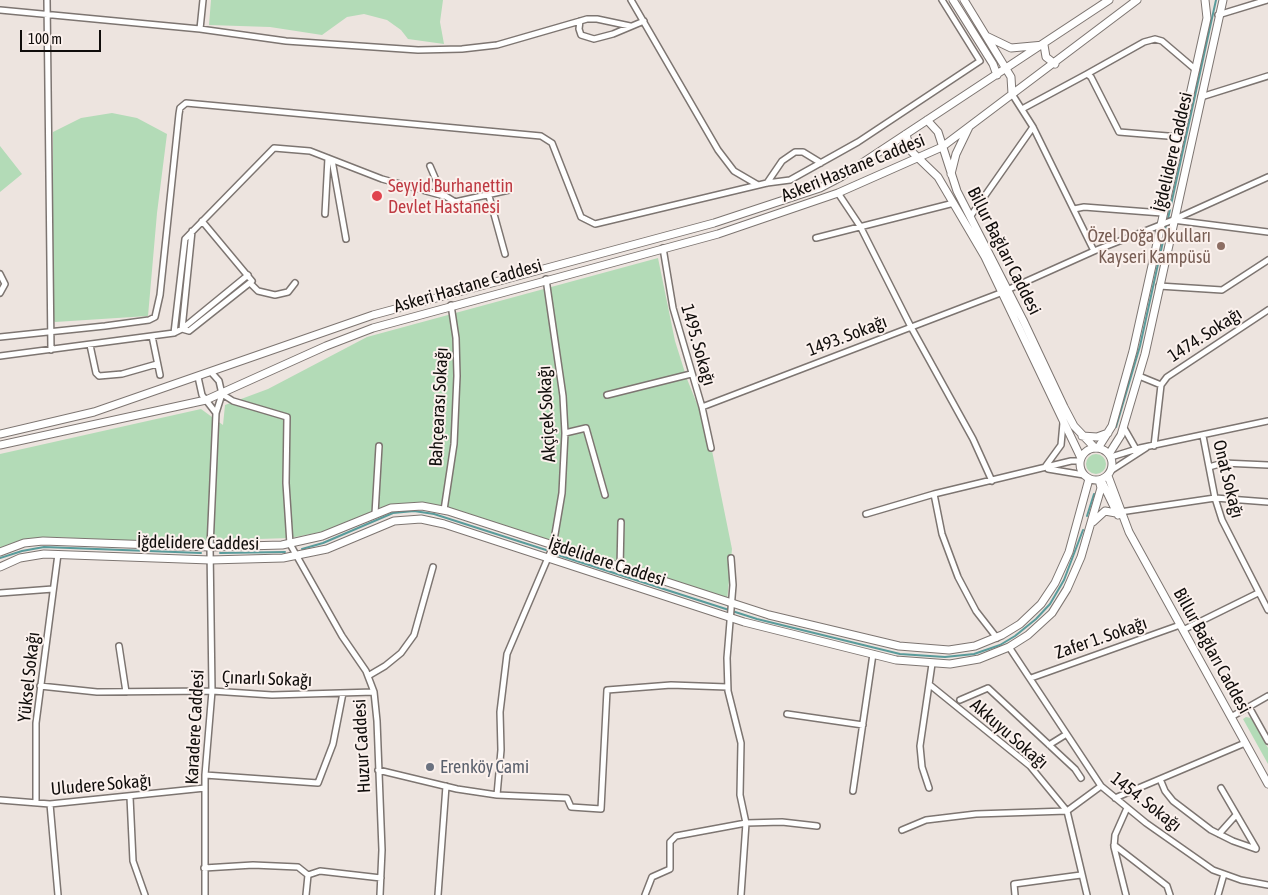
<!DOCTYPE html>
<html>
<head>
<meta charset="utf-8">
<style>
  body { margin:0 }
  #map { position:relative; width:1268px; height:895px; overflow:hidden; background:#ede4df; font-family:"Asap Condensed",sans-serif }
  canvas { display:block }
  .scale { position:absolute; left:20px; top:30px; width:81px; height:22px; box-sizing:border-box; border:2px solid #100d0b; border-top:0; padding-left:6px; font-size:15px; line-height:18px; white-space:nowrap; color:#100d0b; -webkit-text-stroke:4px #fbf1ed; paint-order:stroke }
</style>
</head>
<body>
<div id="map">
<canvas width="1268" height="895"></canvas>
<div class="scale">100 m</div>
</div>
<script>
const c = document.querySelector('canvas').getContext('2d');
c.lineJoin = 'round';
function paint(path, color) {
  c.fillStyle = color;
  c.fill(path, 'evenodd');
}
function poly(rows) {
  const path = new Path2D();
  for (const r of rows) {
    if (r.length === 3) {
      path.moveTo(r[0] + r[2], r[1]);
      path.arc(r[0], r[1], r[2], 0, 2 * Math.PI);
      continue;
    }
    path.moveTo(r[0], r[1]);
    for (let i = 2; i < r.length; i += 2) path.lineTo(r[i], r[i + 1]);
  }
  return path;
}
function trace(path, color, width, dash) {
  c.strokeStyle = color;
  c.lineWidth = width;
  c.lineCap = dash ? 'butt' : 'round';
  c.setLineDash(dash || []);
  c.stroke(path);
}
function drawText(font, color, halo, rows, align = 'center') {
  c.font = font + ' "Asap Condensed",sans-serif';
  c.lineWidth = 4;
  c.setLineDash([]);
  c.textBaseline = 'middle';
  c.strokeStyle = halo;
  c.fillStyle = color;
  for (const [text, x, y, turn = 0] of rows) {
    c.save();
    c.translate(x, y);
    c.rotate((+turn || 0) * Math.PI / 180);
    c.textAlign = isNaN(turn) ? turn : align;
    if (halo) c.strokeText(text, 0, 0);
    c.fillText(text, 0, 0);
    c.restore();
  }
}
paint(poly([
  [211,0,443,0,440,22,444,44,408,39,401,30,387,20,364,14,347,17,322,35,270,27,209,25],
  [112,113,137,118,167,134,157,213,148,316,55,322,53,320,53,132,81,118],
  [0,146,22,174,0,192],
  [658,258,675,341,687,379,708,431,732,549,727,601,420,504,391,505,327,531,290,538,162,542,53,537,0,549,0,454,201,409,223,425,225,405,268,389,367,337],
  [1096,464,10],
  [1246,717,1251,718,1268,748,1268,764,1243,719]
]), '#b3dbb7');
trace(poly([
  [1116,427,1140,346,1216,0],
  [1087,516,1094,494],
  [302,549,323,543,393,513,414,511,434,514,546,550],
  [220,553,285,552],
  [558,555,757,619,900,654,945,657,974,654,1000,645,1015,636,1036,619,1050,604,1064,580,1083,530],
  [0,558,22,551,44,547,201,553]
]), '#599b9b', 2);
const street = poly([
  [47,0,51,350],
  [631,0,718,150,734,171,758,185],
  [0,10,200,29,286,41,418,50,462,49,497,45,587,19,597,19,630,26],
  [1218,15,1267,0],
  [580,21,579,29,581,35,594,39,613,34,644,21],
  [200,29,203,0],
  [1087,74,1144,42,1155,39,1162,41,1196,70],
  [1012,94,1033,127,1094,251],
  [1201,97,1268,76],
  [1022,109,1087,74,1091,77,1119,132,1180,137],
  [332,160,346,239],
  [430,166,442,194,455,202,509,190],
  [767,183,782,161,795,152,803,152,821,163],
  [838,193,860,226,911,327,973,439,992,481],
  [489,196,505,254],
  [1074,209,1084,207,1162,213],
  [325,214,328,158],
  [970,217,1033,127],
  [1175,219,1268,177],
  [816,238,954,203],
  [663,248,673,308,702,407,711,448],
  [0,274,5,284,0,293],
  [250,283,258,291,275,295,288,292,295,283],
  [1159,286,1222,290,1268,260],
  [1007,290,1094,251,1173,220,1268,232],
  [182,329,189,331,252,281,202,221],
  [182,329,192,231],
  [174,333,185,239,274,148,310,151,382,179,444,196],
  [152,336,160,375],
  [0,337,105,326,149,320,155,317,160,295,179,114,180,108,186,103,541,136,552,143,581,217,595,224,767,183,790,180,858,142,980,61,942,0],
  [90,345,96,373,99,376,122,374,157,364],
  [0,356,174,333,182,329,248,275],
  [1139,376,1161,385],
  [198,377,202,395,216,413],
  [222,394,233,401,287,417,286,483,290,544,342,636,366,671,374,692,377,721,382,850,380,895],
  [607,395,691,374],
  [702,407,1003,292],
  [1124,428,1136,449],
  [565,433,586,428,605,495],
  [1203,436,1215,498,1222,520,1268,610],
  [1154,446,1161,385,1167,377,1268,310],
  [1111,457,1140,448,1268,421],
  [1045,467,1061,445,1063,423],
  [1209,467,1223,463,1268,465],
  [1048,469,1084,475],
  [1112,470,1146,448],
  [934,494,942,534,958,577,976,611,997,638],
  [444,510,454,444,457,376,456,338,451,305],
  [1120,512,1215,498,1268,502],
  [375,514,379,446],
  [866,514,934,494,1071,461,1080,461],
  [731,558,733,585,727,658,728,691,741,743,740,795,746,823,741,895],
  [620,568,621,522],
  [0,593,53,589],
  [1183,630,1258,593],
  [119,646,126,692],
  [1009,647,1101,786,1146,823,1213,870,1241,880,1268,885],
  [368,676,385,666,401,653,414,635,433,567],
  [1031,678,1180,625],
  [930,685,1030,766,1067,811,1087,895],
  [40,686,97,692,212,691,272,695,374,692],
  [960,700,988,688,1075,769,1081,778],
  [1249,707,1268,741],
  [787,714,863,725],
  [1231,717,1268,696],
  [1049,745,1065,735],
  [378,770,457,789,497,795,567,798,571,807,601,809,607,690,671,685,727,687],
  [205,775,318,783,333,744,343,693],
  [1160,779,1165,791,1173,801,1211,830,1233,841,1256,849],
  [929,788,922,767,920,746,932,664],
  [1221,788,1256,848],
  [853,791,873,654],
  [497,795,501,750,500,712,507,654,553,546,562,493,565,433,563,396,546,279],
  [130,797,133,861,145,895],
  [1115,798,1245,743],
  [0,800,50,804,205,788],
  [36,803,36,723,58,554],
  [50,804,58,895],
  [902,830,926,820,976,814,1067,811,1101,786],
  [1219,834,1236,815],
  [1114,845,1167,886,1170,895],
  [204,868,253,865,298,867,308,875,306,895],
  [308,875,320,871,381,878],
  [205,895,205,775,212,691,210,547,216,413,222,394,219,381,211,372],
  [438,895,446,786],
  [645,895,652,877,670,869,670,842,676,836,746,823,782,822,817,826],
  [1015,895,1014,884,1081,875],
  [1126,895,1114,847,1115,835,1127,808],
  [1218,895,1224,874]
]);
const secondary = poly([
  [953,0,993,64,997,75],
  [964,0,1011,77,1012,94],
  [986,36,1011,48,1044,45,1046,57,1055,64],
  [927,120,938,132,957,191,1023,320,1064,407,1074,426,1095,448],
  [906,134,910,150,938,177,985,257,1081,458],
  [951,174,956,154,969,127],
  [0,434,94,412,373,315,714,223,820,188,841,177,1109,0],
  [1082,436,1097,437,1108,433],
  [0,445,206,400,326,346,373,328,718,234,838,193,942,147,1137,0],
  [1096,464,16],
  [1098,448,1112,426,1133,351,1207,18,1205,0],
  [1109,454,1121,435,1145,354,1223,0],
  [1108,476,1129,532,1268,784],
  [1102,482,1118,515],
  [1093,522,1105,511,1116,513],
  [0,552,24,543,43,541,210,547,282,545,322,536,391,508,422,506,448,511,769,615,899,646,949,650,975,646,1002,635,1020,624,1041,604,1055,583,1069,552,1089,479],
  [0,567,20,558,44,554,210,560,283,558,327,549,394,521,421,519,444,524,744,622,896,660,950,664,979,659,1009,647,1028,635,1052,613,1067,589,1081,557,1101,488,1099,480]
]);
trace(street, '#7d7571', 8);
trace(secondary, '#7d7571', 9);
trace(street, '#fff', 5);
trace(secondary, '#fff', 7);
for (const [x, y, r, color] of [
  [377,196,6,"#e0444e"],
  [1221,246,5,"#8d6e63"],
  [430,767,5,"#6b7280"]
]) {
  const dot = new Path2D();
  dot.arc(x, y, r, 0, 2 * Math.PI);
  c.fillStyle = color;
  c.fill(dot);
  trace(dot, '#fbf1ed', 2);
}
drawText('18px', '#100d0b', '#fbf1ed', [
  ["İğdelidere Caddesi",1173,152,-77],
  ["Askeri Hastane Caddesi",853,168,-22],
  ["Billur Bağları Caddesi",1004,251,63],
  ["Askeri Hastane Caddesi",468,286,-16],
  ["1474. Sokağı",1205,335,-33],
  ["1493. Sokağı",847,336,-21],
  ["1495. Sokağı",698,345,74],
  ["Bahçearası Sokağı",439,407,-87],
  ["Akçiçek Sokağı",547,414,-93],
  ["Onat Sokağı",1228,479,76],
  ["İğdelidere Caddesi",198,543,1],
  ["İğdelidere Caddesi",607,562,18],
  ["Zafer 1. Sokağı",1101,638,-19],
  ["Billur Bağları Caddesi",1212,651,61],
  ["Yüksel Sokağı",29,677,-84],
  ["Çınarlı Sokağı",267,679,2],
  ["Karadere Caddesi",195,727,-87],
  ["Akkuyu Sokağı",1009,734,41],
  ["Huzur Caddesi",362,746,-93],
  ["Uludere Sokağı",101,785,-5],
  ["1454. Sokağı",1146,802,38]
]);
drawText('18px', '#be3a42', '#fbf1ed', [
  ["Seyyid Burhanettin",388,186],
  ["Devlet Hastanesi",388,207]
], 'left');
drawText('18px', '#785e54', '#fbf1ed', [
  ["Özel Doğa Okulları",1211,236],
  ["Kayseri Kampüsü",1211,257]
], 'right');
drawText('18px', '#5b616d', '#fbf1ed', [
  ["Erenköy Cami",440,767]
], 'left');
</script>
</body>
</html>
